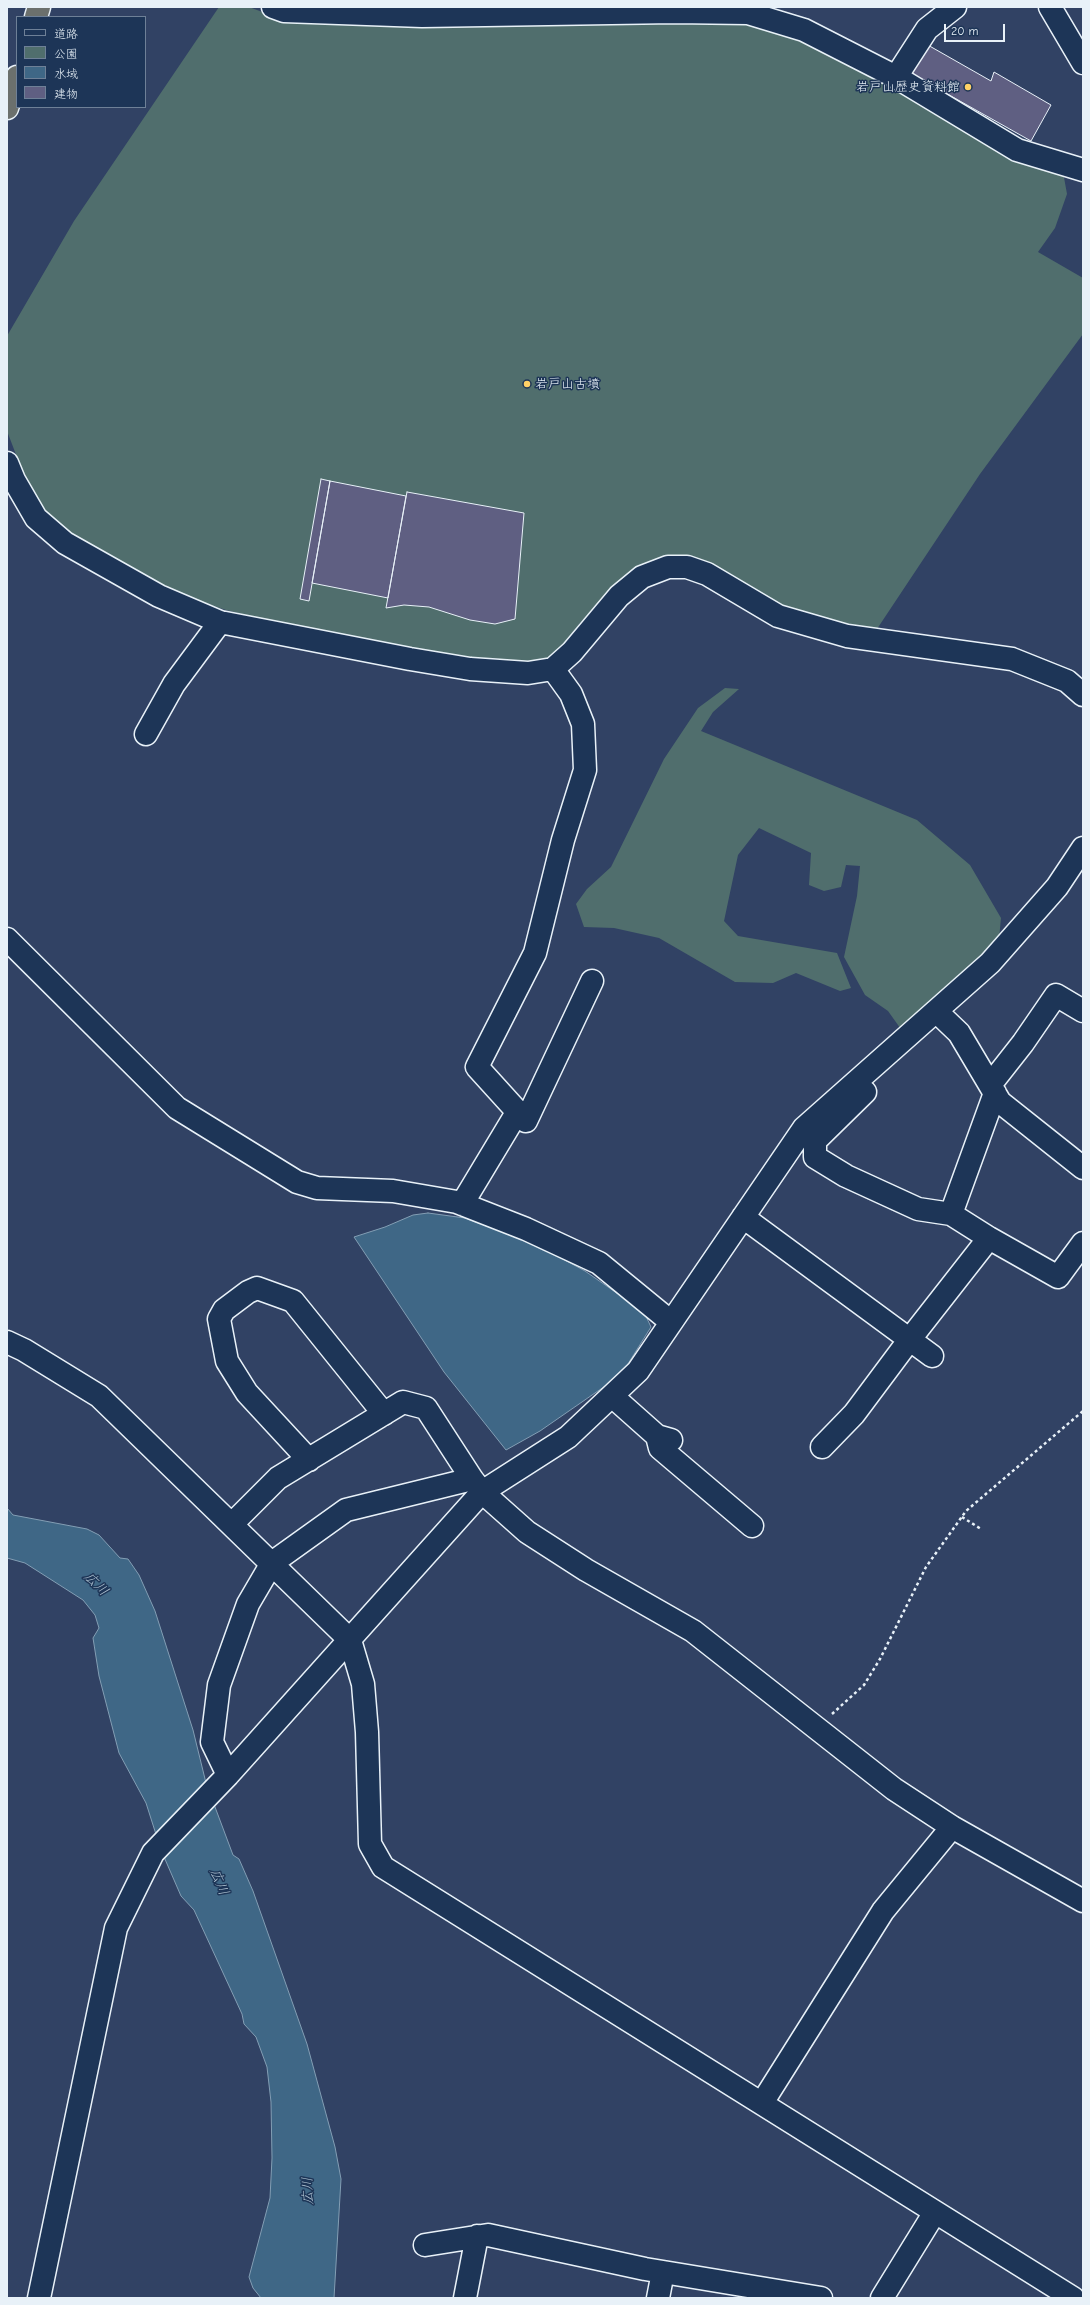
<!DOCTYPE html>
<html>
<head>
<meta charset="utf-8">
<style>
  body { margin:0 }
  #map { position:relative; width:1090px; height:2305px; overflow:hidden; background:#314264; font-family:"Comic Neue","Klee One",sans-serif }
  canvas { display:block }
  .frame { position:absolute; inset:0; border:8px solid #e8f1f8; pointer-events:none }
  .legend { position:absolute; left:16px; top:16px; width:130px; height:92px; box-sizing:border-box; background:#1d3557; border:1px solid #6e8097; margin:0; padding:5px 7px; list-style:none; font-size:12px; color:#e8f1f8 }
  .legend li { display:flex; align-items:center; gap:8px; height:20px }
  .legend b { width:20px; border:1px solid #6e8097 }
  .scale { position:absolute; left:944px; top:24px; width:61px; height:18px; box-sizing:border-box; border:2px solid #e8f1f8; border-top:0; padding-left:5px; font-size:12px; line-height:14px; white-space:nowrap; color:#e8f1f8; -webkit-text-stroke:3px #1d3557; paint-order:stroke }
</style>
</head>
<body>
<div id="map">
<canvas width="1090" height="2305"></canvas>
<div class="frame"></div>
<ul class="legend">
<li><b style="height:5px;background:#1d3557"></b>道路</li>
<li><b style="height:11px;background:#506e6d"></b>公園</li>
<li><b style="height:11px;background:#3f6786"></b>水域</li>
<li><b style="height:11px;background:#5f5f82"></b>建物</li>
</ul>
<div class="scale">20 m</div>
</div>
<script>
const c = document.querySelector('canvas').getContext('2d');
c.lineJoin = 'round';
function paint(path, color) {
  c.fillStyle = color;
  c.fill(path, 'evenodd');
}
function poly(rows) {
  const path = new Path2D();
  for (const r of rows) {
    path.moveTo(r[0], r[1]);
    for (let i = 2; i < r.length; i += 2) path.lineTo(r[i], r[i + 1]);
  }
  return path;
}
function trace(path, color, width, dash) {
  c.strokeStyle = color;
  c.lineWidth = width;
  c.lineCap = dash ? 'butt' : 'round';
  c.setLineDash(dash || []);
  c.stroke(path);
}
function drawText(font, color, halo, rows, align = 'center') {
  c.font = font + ' "Comic Neue","Klee One",sans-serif';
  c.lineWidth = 3;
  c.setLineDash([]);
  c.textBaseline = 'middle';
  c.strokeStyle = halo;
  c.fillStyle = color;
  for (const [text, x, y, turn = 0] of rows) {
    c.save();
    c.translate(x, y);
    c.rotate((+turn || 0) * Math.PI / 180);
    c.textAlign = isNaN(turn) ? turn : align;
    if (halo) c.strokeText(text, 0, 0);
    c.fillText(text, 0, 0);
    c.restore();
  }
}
paint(poly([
  [219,7,249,7,273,16,754,22,807,38,1063,172,1067,194,1055,228,1038,252,1083,278,1083,334,980,474,877,629,798,615,751,586,698,560,638,569,580,623,563,647,550,659,530,666,447,659,331,636,226,610,180,595,60,528,41,505,20,465,7,431,7,336,74,221],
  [725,688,739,689,713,712,701,731,917,820,970,865,1001,918,999,939,982,959,903,1032,888,1011,865,995,844,957,857,896,860,866,846,865,841,887,824,891,809,885,811,853,759,828,738,855,724,921,738,936,837,953,851,988,840,991,796,973,773,983,735,982,659,938,614,928,584,927,576,904,587,889,611,867,664,759,698,708]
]), '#506e6d');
const water = poly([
  [428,1213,465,1218,535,1244,585,1271,644,1312,651,1327,621,1375,540,1431,506,1450,444,1372,354,1237,385,1227,413,1215,428,1213],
  [7,1508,13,1515,87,1529,99,1535,120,1558,128,1559,139,1575,155,1611,193,1730,206,1783,233,1855,239,1859,253,1891,307,2044,335,2147,341,2179,334,2298,261,2298,253,2288,249,2277,270,2198,272,2158,271,2102,267,2067,256,2037,244,2024,242,2014,194,1910,181,1896,161,1850,146,1803,119,1753,99,1676,93,1638,99,1628,95,1615,83,1600,25,1563,7,1558,7,1508]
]);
paint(water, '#3f6786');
trace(water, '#839eb4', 1);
const building = poly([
  [926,44,991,81,994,72,1051,105,1031,141,910,73,926,44],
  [321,479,330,481,309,601,300,599,321,479],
  [330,481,406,496,388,598,312,583,330,481],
  [407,492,524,513,515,619,495,624,470,620,429,607,404,605,386,608,407,492]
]);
paint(building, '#5f5f82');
trace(building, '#e8f1f8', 1);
const minor = poly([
  [273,7,284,11,422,16,674,12,748,13,804,30,896,77,1017,150,1083,170],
  [1050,7,1083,63],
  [896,77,927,29,955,7],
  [7,463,14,480,36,518,65,543,159,596,220,622,410,659,470,669,528,673,553,669,572,652,619,596,642,577,668,567,687,567,707,574,778,616,847,636,1012,659,1067,681,1083,695],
  [553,669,571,694,583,724,585,770,563,840,535,953,477,1067,526,1121,592,981],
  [146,734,174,684,220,622],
  [7,939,177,1108,297,1182,317,1188,393,1191,457,1202,526,1229,599,1263,671,1322],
  [936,1011,959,1033,1000,1102,1083,1168],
  [990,1085,1023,1043,1056,995,1083,1011],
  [865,1092,815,1141,815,1157,846,1176,918,1209,951,1214,989,1238,1058,1277,1083,1243],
  [462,1204,518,1111],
  [951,1214,995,1093],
  [743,1217,932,1356],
  [7,1342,24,1350,99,1396,350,1640,363,1684,367,1732,370,1844,383,1867,1073,2298],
  [612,1396,657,1436,671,1440],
  [657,1436,660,1448,752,1526],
  [822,1447,854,1414,910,1339,989,1238],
  [309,1460,247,1393,227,1361,219,1319,224,1310,248,1292,257,1288,293,1301,384,1414],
  [232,1524,278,1478,403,1402,426,1408,472,1479,482,1492,527,1532,586,1570,693,1631,894,1789,952,1827,1083,1901],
  [228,1775,212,1742,219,1685,248,1604,272,1563,346,1510,472,1479],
  [762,2103,883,1911,952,1827],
  [425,2245,488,2235,645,2269,821,2298],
  [39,2298,116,1928,153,1853,228,1775,482,1492,568,1437,638,1371,804,1128,990,963,1057,887,1083,848],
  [465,2298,477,2236],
  [658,2298,663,2272],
  [882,2298,935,2212]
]);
const highway = poly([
  [36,17,39,7],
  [7,108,17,77]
]);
trace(minor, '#e8f1f8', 25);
trace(highway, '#e8f1f8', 25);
trace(poly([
  [962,1517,981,1529],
  [832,1714,864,1685,880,1659,926,1567,966,1511,1083,1411]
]), '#e8f1f8', 2.5, [3, 3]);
trace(minor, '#1d3557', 22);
trace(highway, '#6b706d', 22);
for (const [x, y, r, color] of [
  [968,87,4,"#ffd166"],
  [527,384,4,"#ffd166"]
]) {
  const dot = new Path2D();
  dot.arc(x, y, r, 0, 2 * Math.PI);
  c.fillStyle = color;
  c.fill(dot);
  trace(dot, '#1d3557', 1.5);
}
drawText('13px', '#e8f1f8', '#1d3557', [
  ["岩戸山歴史資料館",960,87],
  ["岩戸山古墳",535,384,"left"]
], 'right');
drawText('italic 14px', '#adc1d0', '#1d3557', [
  ["広川",96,1584,45],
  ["広川",219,1882,67],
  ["広川",308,2191,-92]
]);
</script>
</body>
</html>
